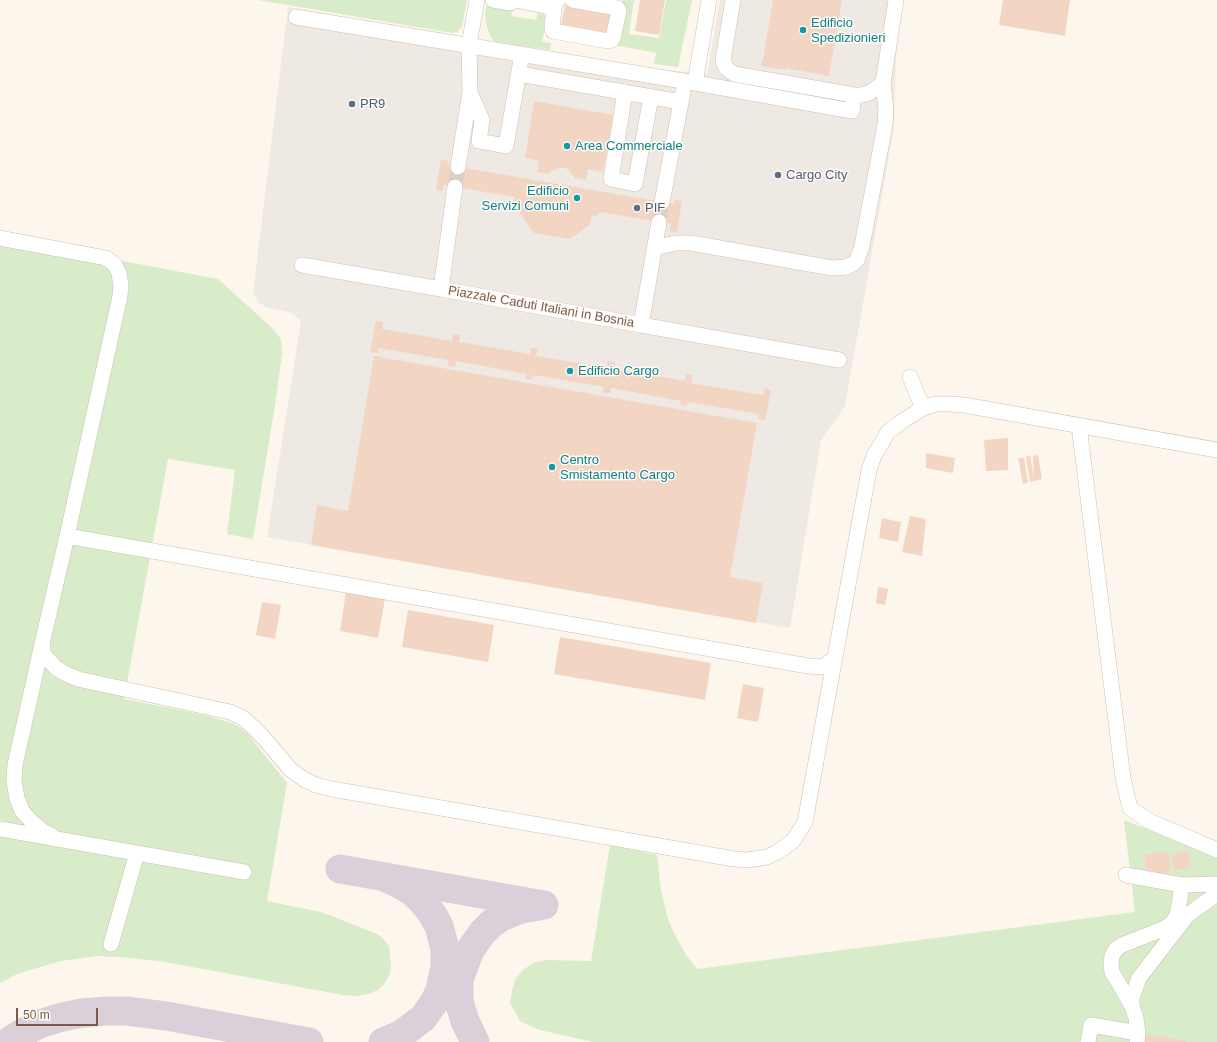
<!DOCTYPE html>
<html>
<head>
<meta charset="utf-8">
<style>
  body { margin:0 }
  #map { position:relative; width:1217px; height:1042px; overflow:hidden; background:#fdf6ec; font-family:Helvetica,sans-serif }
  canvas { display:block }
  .scale { position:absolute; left:16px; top:1008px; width:82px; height:18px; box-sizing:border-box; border:2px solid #7a5c4d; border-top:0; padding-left:5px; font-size:12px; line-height:14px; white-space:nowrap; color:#7a5c4d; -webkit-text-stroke:3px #fffaf3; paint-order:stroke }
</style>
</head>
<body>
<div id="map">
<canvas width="1217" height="1042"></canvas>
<div class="scale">50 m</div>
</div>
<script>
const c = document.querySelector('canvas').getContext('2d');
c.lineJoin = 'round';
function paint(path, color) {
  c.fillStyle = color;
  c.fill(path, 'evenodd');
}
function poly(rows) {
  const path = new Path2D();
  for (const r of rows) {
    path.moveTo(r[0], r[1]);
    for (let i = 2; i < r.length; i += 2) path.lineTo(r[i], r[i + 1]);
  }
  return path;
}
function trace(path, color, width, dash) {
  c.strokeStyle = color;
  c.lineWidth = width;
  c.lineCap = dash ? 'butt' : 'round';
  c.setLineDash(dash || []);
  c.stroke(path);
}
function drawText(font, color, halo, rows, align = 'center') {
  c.font = font + ' Helvetica,sans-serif';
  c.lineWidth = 3;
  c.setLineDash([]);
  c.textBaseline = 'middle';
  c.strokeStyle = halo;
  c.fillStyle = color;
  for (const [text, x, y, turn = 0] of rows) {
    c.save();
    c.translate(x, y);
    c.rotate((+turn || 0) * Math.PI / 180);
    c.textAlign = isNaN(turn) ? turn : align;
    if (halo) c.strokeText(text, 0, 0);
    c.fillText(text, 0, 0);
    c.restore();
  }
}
paint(poly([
  [720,0,903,0,896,56,894,127,845,406,821,441,790,628,267,537,301,321,292,313,266,307,258,302,253,293,288,7,361,20,449,34,492,45,673,72,678,71,707,74]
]), '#efe9e4');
paint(poly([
  [258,0,467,0,462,27,457,32,452,33],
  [622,0,634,0,629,34,659,38,666,0,692,0,678,67,654,64,656,53,614,45],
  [487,2,513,7,511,16,536,20,538,12,544,14,545,16,544,33,542,42,551,43,550,50,495,42,490,36,486,24,485,15],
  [0,241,106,258,218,279,271,327,281,339,282,353,276,399,253,539,227,534,235,470,168,459,124,699,205,715,235,724,247,733,287,783,267,901,321,912,375,933,383,938,389,946,391,965,390,974,385,983,378,990,368,994,356,996,343,995,160,961,119,957,98,956,61,961,17,974,0,983],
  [1124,820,1217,857,1217,1042,593,1042,540,1030,530,1026,520,1021,510,1003,512,990,516,978,524,969,534,963,546,960,591,961,610,845,657,855,661,890,668,919,674,933,686,955,697,969,1135,912]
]), '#d8ecc9');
trace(poly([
  [340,869,544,905],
  [8,1042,19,1035,37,1025,62,1017,82,1013,106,1011,126,1011,166,1016,309,1042],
  [383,1042,402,1034,423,1018,435,1001,440,990,445,967,445,949,439,926,433,915,423,902,414,893,401,885,384,877],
  [475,1042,465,1021,460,1005,459,998,459,979,470,950,482,933,491,924,501,917,521,909,539,906]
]), '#dbcfda', 29);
paint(poly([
  [640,0,665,0,659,35,635,31],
  [773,0,842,0,829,76,786,68,786,70,761,66,762,60,763,60],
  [1003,0,1070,0,1065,36,999,25],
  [565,5,614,14,611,34,561,25],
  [534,101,613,115,603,172,588,169,586,180,575,178,568,169,559,167,548,174,537,172,539,161,525,158],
  [441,160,448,161,447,165,674,204,675,200,682,201,677,232,669,231,671,224,599,212,598,216,592,215,590,225,569,239,534,233,520,213,521,203,514,201,515,197,444,185,443,191,436,190],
  [376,321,383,322,382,329,452,341,453,334,460,335,459,342,530,354,531,348,538,349,536,356,607,368,608,361,615,362,614,369,685,381,686,374,693,375,691,383,763,395,764,388,771,390,765,420,758,419,759,414,688,402,687,406,680,405,681,401,611,388,610,394,603,392,604,387,533,375,532,380,525,379,526,374,456,361,455,367,448,366,449,360,378,348,378,353,370,352],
  [374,356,757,423,730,577,763,583,756,623,311,545,317,505,348,511],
  [1008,438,1008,470,986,471,984,440],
  [926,453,955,458,953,473,926,468],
  [1030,455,1034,479,1033,456,1038,455,1042,479,1030,482,1026,457],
  [1018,458,1024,458,1028,482,1023,484],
  [910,516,926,519,922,556,902,552],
  [882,518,901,522,898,542,879,538],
  [878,587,888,589,885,605,876,603],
  [346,592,385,599,378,638,340,631],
  [262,602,281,605,275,639,256,635],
  [408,610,494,625,488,662,402,647],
  [560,637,711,663,705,700,554,674],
  [743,684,764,688,758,722,737,718],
  [1168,851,1171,871,1147,875,1144,855],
  [1188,851,1191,868,1174,870,1171,854],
  [1141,1033,1186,1041,1186,1042,1139,1042]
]), '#f3d5c3');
trace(poly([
  [455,187,458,167],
  [659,222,662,202]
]), '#dcd0c4', 15, [15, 8]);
const minor = poly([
  [493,0,510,3,516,0],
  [516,0,554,8],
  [558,0,556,2,554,8,552,28,553,31,608,41,612,40,613,38,619,11,617,8,572,0],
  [733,0,723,60,726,68,734,74,854,95,862,95,869,93,883,83],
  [296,17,695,83,852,111,854,95],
  [519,74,681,102],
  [695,83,709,0],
  [470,92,482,120,479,141,506,146,522,54],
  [625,92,611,179,635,184,651,97],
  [458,167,470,92,469,45,477,0],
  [455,187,441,289,641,325,659,222],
  [662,202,683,92],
  [0,238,106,258,115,265,119,273,121,286,120,296,67,536,42,644,44,655,56,668,66,674,78,679,230,712,243,718,254,728,263,737,291,770,305,780,316,785,332,789,734,859,747,860,767,857,776,853,793,841,805,822,869,470,874,456,888,432,901,422,923,408,936,404,950,404,964,405,1217,450],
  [655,248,675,243,691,243,832,268,846,267,853,264,857,260,862,246,885,125,886,109,883,83,896,0],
  [302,265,441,289],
  [641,325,839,360],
  [910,377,923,408],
  [1079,426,1123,778,1130,808,1149,821,1217,850],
  [67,536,808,666,823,667,835,658],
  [42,644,15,765,14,782,17,798,22,811,32,822,44,832,51,835],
  [0,829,244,872],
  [1126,875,1182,885,1217,884],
  [1178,921,1187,916,1197,908,1217,894],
  [111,944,137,853],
  [1132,1006,1132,998,1139,978,1187,916],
  [1138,1033,1136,1018,1132,1006,1112,972,1111,964,1112,956,1116,949,1122,945,1155,932,1165,928,1173,922,1177,915,1179,905,1182,885],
  [1088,1042,1091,1025,1138,1033,1137,1042]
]);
trace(minor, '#d1beb0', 16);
trace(minor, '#fff', 15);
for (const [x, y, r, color] of [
  [803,30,4,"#0f9aa8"],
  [352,104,4,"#5c6f8a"],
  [567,146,4,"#0f9aa8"],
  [778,175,4,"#5c6f8a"],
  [577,198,4,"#0f9aa8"],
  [637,208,4,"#5c6f8a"],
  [570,371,4,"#0f9aa8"],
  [552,467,4,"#0f9aa8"]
]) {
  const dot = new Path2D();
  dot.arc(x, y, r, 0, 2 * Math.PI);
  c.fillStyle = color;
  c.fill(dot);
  trace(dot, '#fffaf3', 1.5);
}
drawText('13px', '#0d838f', '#fffaf3', [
  ["Edificio",811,23],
  ["Spedizionieri",811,38],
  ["Area Commerciale",575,146],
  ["Edificio",569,191,"right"],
  ["Servizi Comuni",569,206,"right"],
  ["Edificio Cargo",578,371],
  ["Centro",560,460],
  ["Smistamento Cargo",560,475]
], 'left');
drawText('13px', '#4e5e75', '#fffaf3', [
  ["PR9",360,104],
  ["Cargo City",786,175],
  ["PIF",645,208]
], 'left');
drawText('13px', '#7a5c4d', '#fffaf3', [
  ["Piazzale Caduti Italiani in Bosnia",541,307,10]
]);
</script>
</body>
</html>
